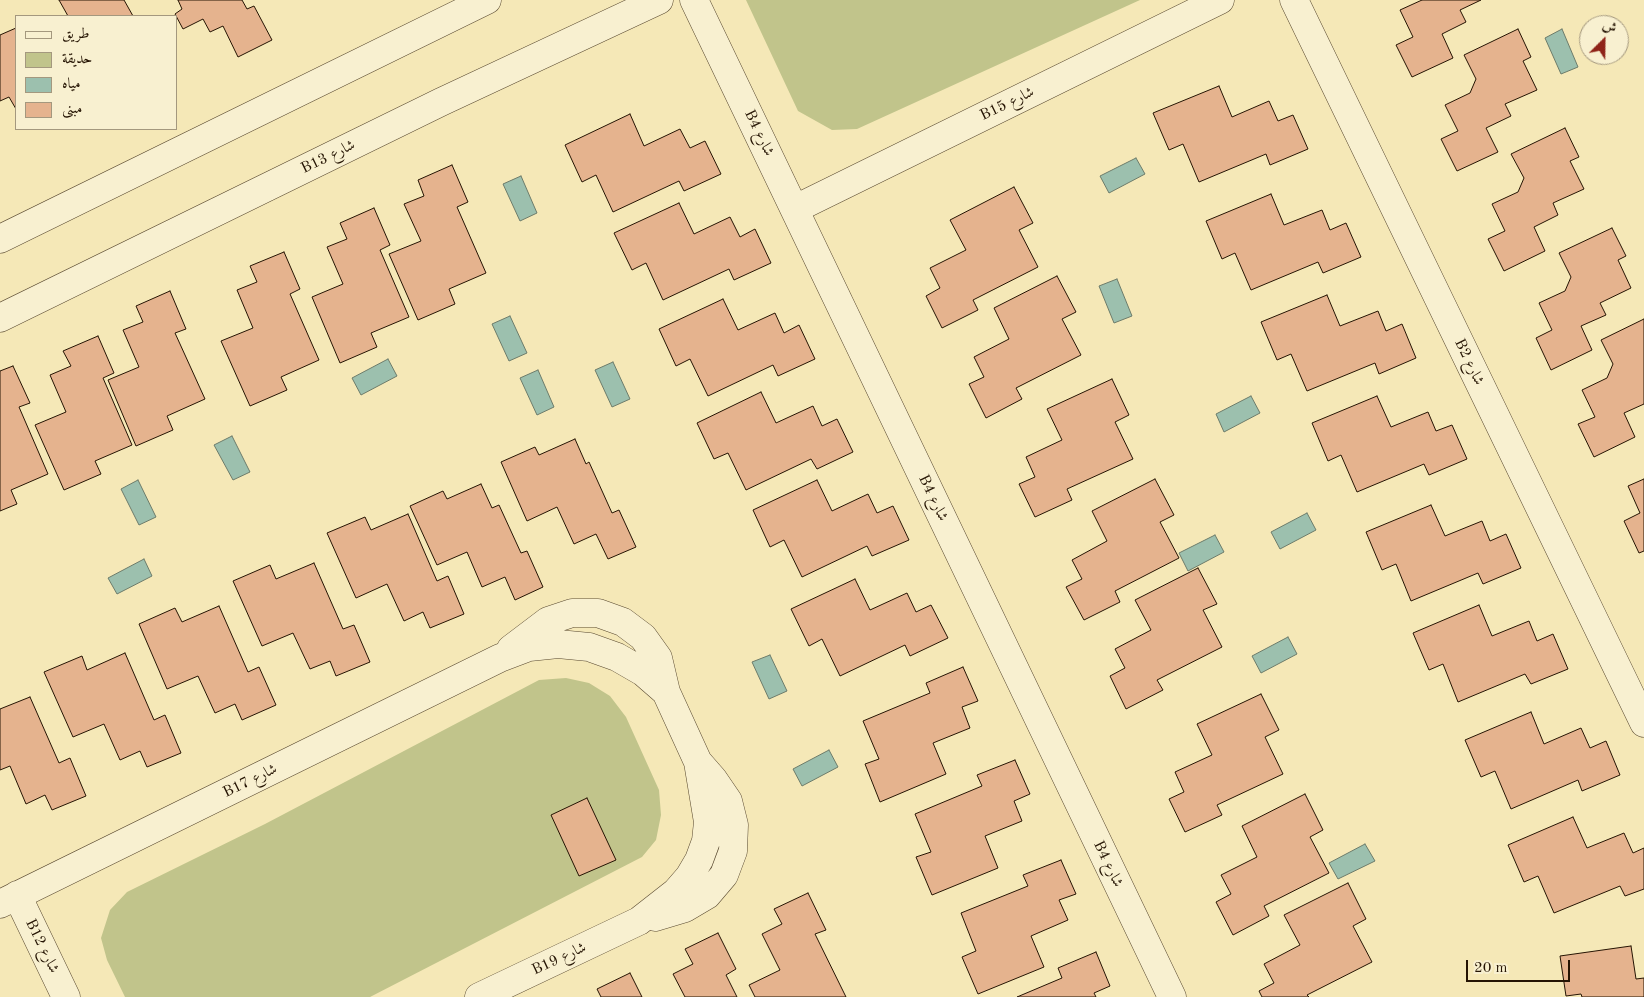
<!DOCTYPE html>
<html>
<head>
<meta charset="utf-8">
<style>
  body { margin:0 }
  #map { position:relative; width:1644px; height:997px; overflow:hidden; background:#f5e8b7; font-family:"Old Standard TT",Amiri,serif }
  canvas { display:block }
  .legend { position:absolute; left:15px; top:15px; width:162px; height:115px; box-sizing:border-box; background:#f8f0d0; border:1px solid #a4987e; margin:0; padding:6px 9px; list-style:none; font-size:15px; color:#251403 }
  .legend li { display:flex; align-items:center; gap:10px; height:25px }
  .legend b { width:25px; border:1px solid #a4987e }
  .north { position:absolute; left:1579px; top:15px; width:50px; height:50px; box-sizing:border-box; background:#f8f0d0; border:1px solid #a4987e; border-radius:50%; rotate:23deg; font-size:14px; font-weight:700; line-height:20px; text-align:center; color:#251403 }
  .north::after { content:''; display:block; margin:auto; width:18px; height:22px; background:#8f2418; clip-path:polygon(50% 0,100% 100%,50% 72%,0 100%) }
  .scale { position:absolute; left:1466px; top:960px; width:104px; height:22px; box-sizing:border-box; border:2px solid #251403; border-top:0; padding-left:6px; font-size:15px; line-height:18px; white-space:nowrap; color:#251403; -webkit-text-stroke:4px #f8f0d0; paint-order:stroke }
</style>
</head>
<body>
<div id="map">
<canvas width="1644" height="997"></canvas>
<ul class="legend">
<li><b style="height:6px;background:#f8f0d0"></b>طريق</li>
<li><b style="height:14px;background:#c1c48b"></b>حديقة</li>
<li><b style="height:14px;background:#9cc0ae"></b>مياه</li>
<li><b style="height:14px;background:#e5b38e"></b>مبنى</li>
</ul>
<div class="north">ش</div>
<div class="scale">20 m</div>
</div>
<script>
const c = document.querySelector('canvas').getContext('2d');
c.lineJoin = 'round';
function paint(path, color) {
  c.fillStyle = color;
  c.fill(path, 'evenodd');
}
function poly(rows) {
  const path = new Path2D();
  for (const r of rows) {
    path.moveTo(r[0], r[1]);
    for (let i = 2; i < r.length; i += 2) path.lineTo(r[i], r[i + 1]);
  }
  return path;
}
function trace(path, color, width, dash) {
  c.strokeStyle = color;
  c.lineWidth = width;
  c.lineCap = dash ? 'butt' : 'round';
  c.setLineDash(dash || []);
  c.stroke(path);
}
function drawText(font, color, halo, rows, align = 'center') {
  c.font = font + ' "Old Standard TT",Amiri,serif';
  c.lineWidth = 4;
  c.setLineDash([]);
  c.textBaseline = 'middle';
  c.strokeStyle = halo;
  c.fillStyle = color;
  for (const [text, x, y, turn = 0] of rows) {
    c.save();
    c.translate(x, y);
    c.rotate((+turn || 0) * Math.PI / 180);
    c.textAlign = isNaN(turn) ? turn : align;
    if (halo) c.strokeText(text, 0, 0);
    c.fillText(text, 0, 0);
    c.restore();
  }
}
paint(poly([
  [746,0,1140,0,857,129,832,130,798,111],
  [566,678,589,683,610,696,626,717,659,790,661,815,656,840,642,857,370,997,125,997,107,960,101,938,110,910,127,892,265,824,539,680]
]), '#c1c48b');
const water = poly([
  [1562,29,1578,67,1561,74,1545,38,1562,29],
  [1136,158,1145,174,1109,193,1100,176,1136,158],
  [521,176,537,213,520,221,503,184,521,176],
  [1117,279,1132,316,1114,323,1099,286,1117,279],
  [510,316,527,353,509,361,492,324,510,316],
  [388,359,397,376,361,395,352,378,388,359],
  [613,362,630,399,612,407,595,370,613,362],
  [538,370,554,407,537,415,520,378,538,370],
  [1251,396,1260,413,1224,432,1216,414,1251,396],
  [232,436,250,472,233,480,214,445,232,436],
  [138,480,156,517,139,525,121,489,138,480],
  [1307,513,1316,530,1280,549,1271,532,1307,513],
  [1215,535,1224,552,1188,571,1179,553,1215,535],
  [144,559,152,576,117,594,108,578,144,559],
  [1288,637,1297,654,1261,673,1252,656,1288,637],
  [770,655,787,691,769,699,752,662,770,655],
  [829,750,838,767,802,786,793,769,829,750],
  [1365,844,1375,861,1338,879,1329,863,1365,844]
]);
paint(water, '#9cc0ae');
trace(water, '#6c7b6a', 1);
const building = poly([
  [59,0,124,0,133,16,68,16,59,0],
  [178,0,242,0,247,9,254,6,272,40,238,57,223,26,210,32,203,19,183,29,175,14,182,9,178,0],
  [1422,0,1481,0,1460,10,1466,22,1442,34,1453,58,1412,77,1396,45,1413,37,1400,10,1422,0],
  [16,28,16,109,9,97,0,101,0,35,16,28],
  [1518,29,1531,57,1523,61,1537,90,1505,104,1511,116,1486,128,1498,152,1457,171,1441,139,1458,131,1445,105,1470,93,1476,79,1464,55,1518,29],
  [1219,86,1232,117,1269,101,1278,121,1293,115,1308,149,1270,165,1266,154,1199,182,1183,144,1169,150,1153,113,1219,86],
  [630,114,644,146,680,129,690,148,705,141,721,174,684,191,679,181,613,212,596,175,582,182,565,145,630,114],
  [1565,128,1579,157,1570,161,1584,189,1553,203,1558,215,1534,227,1545,251,1504,271,1488,239,1505,231,1492,204,1518,192,1524,178,1511,154,1565,128],
  [452,165,468,202,457,207,486,273,449,289,455,304,418,320,389,254,421,241,404,204,424,196,418,180,452,165],
  [1014,187,1033,223,1019,230,1038,267,973,300,978,310,942,328,926,296,940,288,930,268,966,250,950,220,1014,187],
  [1271,194,1284,225,1322,210,1330,230,1346,223,1361,257,1323,273,1318,262,1251,290,1235,253,1222,259,1206,221,1271,194],
  [679,203,694,234,730,217,740,237,755,229,771,263,734,280,729,269,663,300,646,263,632,270,614,233,679,203],
  [374,208,390,245,380,250,409,317,371,333,377,347,340,363,312,297,343,284,327,247,347,239,340,223,374,208],
  [1612,228,1626,256,1618,260,1631,288,1600,303,1606,315,1581,326,1592,350,1551,370,1536,338,1552,330,1539,303,1565,291,1571,277,1559,253,1612,228],
  [284,252,300,289,290,294,319,360,281,377,287,390,250,406,221,341,253,328,237,290,257,282,250,266,284,252],
  [1057,276,1076,312,1062,319,1081,355,1016,388,1022,399,986,418,969,384,984,377,974,357,1009,339,994,308,1057,276],
  [170,291,186,329,175,333,205,399,167,416,173,430,136,446,108,380,139,367,123,330,143,322,136,306,170,291],
  [1327,295,1340,326,1378,311,1386,331,1402,324,1416,358,1379,374,1375,363,1307,391,1291,354,1277,360,1261,322,1327,295],
  [723,299,738,330,775,313,784,333,799,325,815,359,778,376,773,365,708,396,690,359,676,366,659,329,723,299],
  [1644,319,1644,404,1624,413,1635,437,1594,457,1578,424,1595,417,1582,390,1607,378,1613,364,1601,340,1644,319],
  [98,336,114,373,103,378,132,445,95,461,101,474,64,490,35,425,66,412,50,375,71,366,63,351,98,336],
  [13,366,30,403,19,407,48,474,11,490,17,504,0,511,0,371,13,366],
  [1112,379,1129,415,1115,422,1133,459,1067,489,1072,500,1035,517,1019,484,1035,477,1026,457,1062,440,1047,409,1112,379],
  [761,392,776,423,813,406,822,426,837,419,853,452,817,469,811,459,746,490,728,453,714,459,697,423,761,392],
  [1377,396,1391,427,1428,412,1436,431,1452,425,1467,459,1429,475,1424,464,1357,492,1341,455,1328,461,1312,423,1377,396],
  [575,439,586,464,589,462,612,513,619,510,636,547,608,559,596,534,574,544,557,507,527,521,501,462,535,447,539,455,575,439],
  [1155,479,1174,515,1160,522,1179,558,1115,591,1120,602,1084,620,1066,587,1082,579,1072,560,1107,541,1092,511,1155,479],
  [1644,479,1644,551,1639,553,1624,521,1640,513,1628,486,1644,479],
  [817,480,832,511,868,494,877,513,893,506,909,540,872,556,867,546,802,577,784,540,770,547,753,510,817,480],
  [481,484,492,508,499,505,521,553,527,551,543,587,515,600,505,577,482,587,467,552,437,565,410,506,443,491,447,499,481,484],
  [1431,505,1445,536,1482,521,1490,541,1506,534,1521,568,1483,584,1478,573,1411,601,1396,564,1382,570,1366,532,1431,505],
  [408,514,437,581,448,576,464,614,430,628,423,612,404,621,387,584,356,598,327,533,365,517,371,530,408,514],
  [314,563,343,629,354,625,370,662,336,676,330,661,310,669,293,633,262,646,233,581,270,565,276,579,314,563],
  [1198,568,1217,604,1203,610,1222,647,1157,680,1163,690,1126,709,1110,676,1125,668,1115,649,1151,630,1135,600,1198,568],
  [855,579,870,610,907,593,916,612,931,605,948,638,910,656,905,645,840,676,822,639,809,646,791,609,855,579],
  [1479,605,1492,636,1529,621,1537,641,1553,634,1568,669,1531,684,1525,674,1458,702,1443,664,1429,670,1413,633,1479,605],
  [219,606,248,672,259,667,276,705,242,720,235,704,215,713,198,676,167,689,139,624,175,608,182,622,219,606],
  [125,653,154,720,165,715,181,753,147,767,140,751,120,760,104,724,73,737,44,672,82,656,87,670,125,653],
  [963,667,978,701,962,707,970,728,933,743,946,774,880,802,865,764,879,759,863,721,930,693,926,683,963,667],
  [1261,694,1279,730,1265,737,1283,774,1217,805,1222,815,1185,832,1169,799,1184,792,1175,772,1212,755,1197,724,1261,694],
  [30,697,59,763,70,758,86,796,52,810,45,795,26,804,10,766,0,770,0,709,30,697],
  [1531,712,1544,744,1581,728,1590,748,1606,741,1620,775,1582,791,1578,780,1511,809,1495,771,1481,777,1465,740,1531,712],
  [1015,760,1030,794,1014,801,1022,821,985,836,998,868,932,895,916,857,931,852,915,814,982,786,977,775,1015,760],
  [1305,794,1323,830,1310,837,1329,873,1264,906,1269,916,1233,935,1216,902,1231,894,1221,875,1257,857,1242,826,1305,794],
  [587,798,616,860,579,876,551,815,587,798],
  [1573,817,1587,848,1624,833,1633,853,1644,848,1644,889,1625,896,1620,886,1554,913,1538,876,1524,882,1508,845,1573,817],
  [1061,860,1076,894,1059,900,1068,920,1031,936,1044,967,978,994,962,957,976,951,961,913,1028,886,1023,875,1061,860],
  [1348,883,1366,919,1353,926,1372,962,1307,995,1309,997,1262,997,1259,991,1274,983,1264,964,1300,945,1284,915,1348,883],
  [808,893,826,930,815,934,846,997,755,997,749,985,780,970,762,934,782,924,774,909,808,893],
  [718,933,736,969,726,975,737,997,685,997,673,974,693,964,685,949,718,933],
  [1631,946,1636,979,1644,978,1644,997,1582,997,1581,994,1566,996,1560,956,1631,946],
  [1096,952,1110,986,1094,993,1096,997,1017,997,1062,978,1058,968,1096,952],
  [630,973,642,997,601,997,597,989,630,973]
]);
paint(building, '#e5b38e');
trace(building, '#251403', 1);
const minor = poly([
  [694,0,1172,997],
  [1294,0,1644,723],
  [795,209,1220,0],
  [0,239,487,0],
  [0,318,441,102,659,0],
  [17,895,66,997],
  [0,904,500,658,529,647,558,644,589,647,617,657,643,672,666,692],
  [655,917,685,908,707,895,724,875,733,851,734,825,728,801,713,779,699,763],
  [479,997,639,921,676,892,689,877,699,860,706,841,708,822,698,762,666,692,658,658,643,637,623,622,598,613,572,613,548,621,511,649]
]);
trace(minor, '#594930', 29);
trace(minor, '#f8f0d0', 28);
drawText('15px', '#251403', '#f8f0d0', [
  ["B15 شارع",1007,104,-26],
  ["B4 شارع",759,133,64],
  ["B13 شارع",328,157,-26],
  ["B2 شارع",1469,362,64],
  ["B4 شارع",933,498,64],
  ["B17 شارع",250,781,-26],
  ["B4 شارع",1108,864,64],
  ["B12 شارع",42,946,64],
  ["B19 شارع",559,959,-25]
]);
</script>
</body>
</html>
